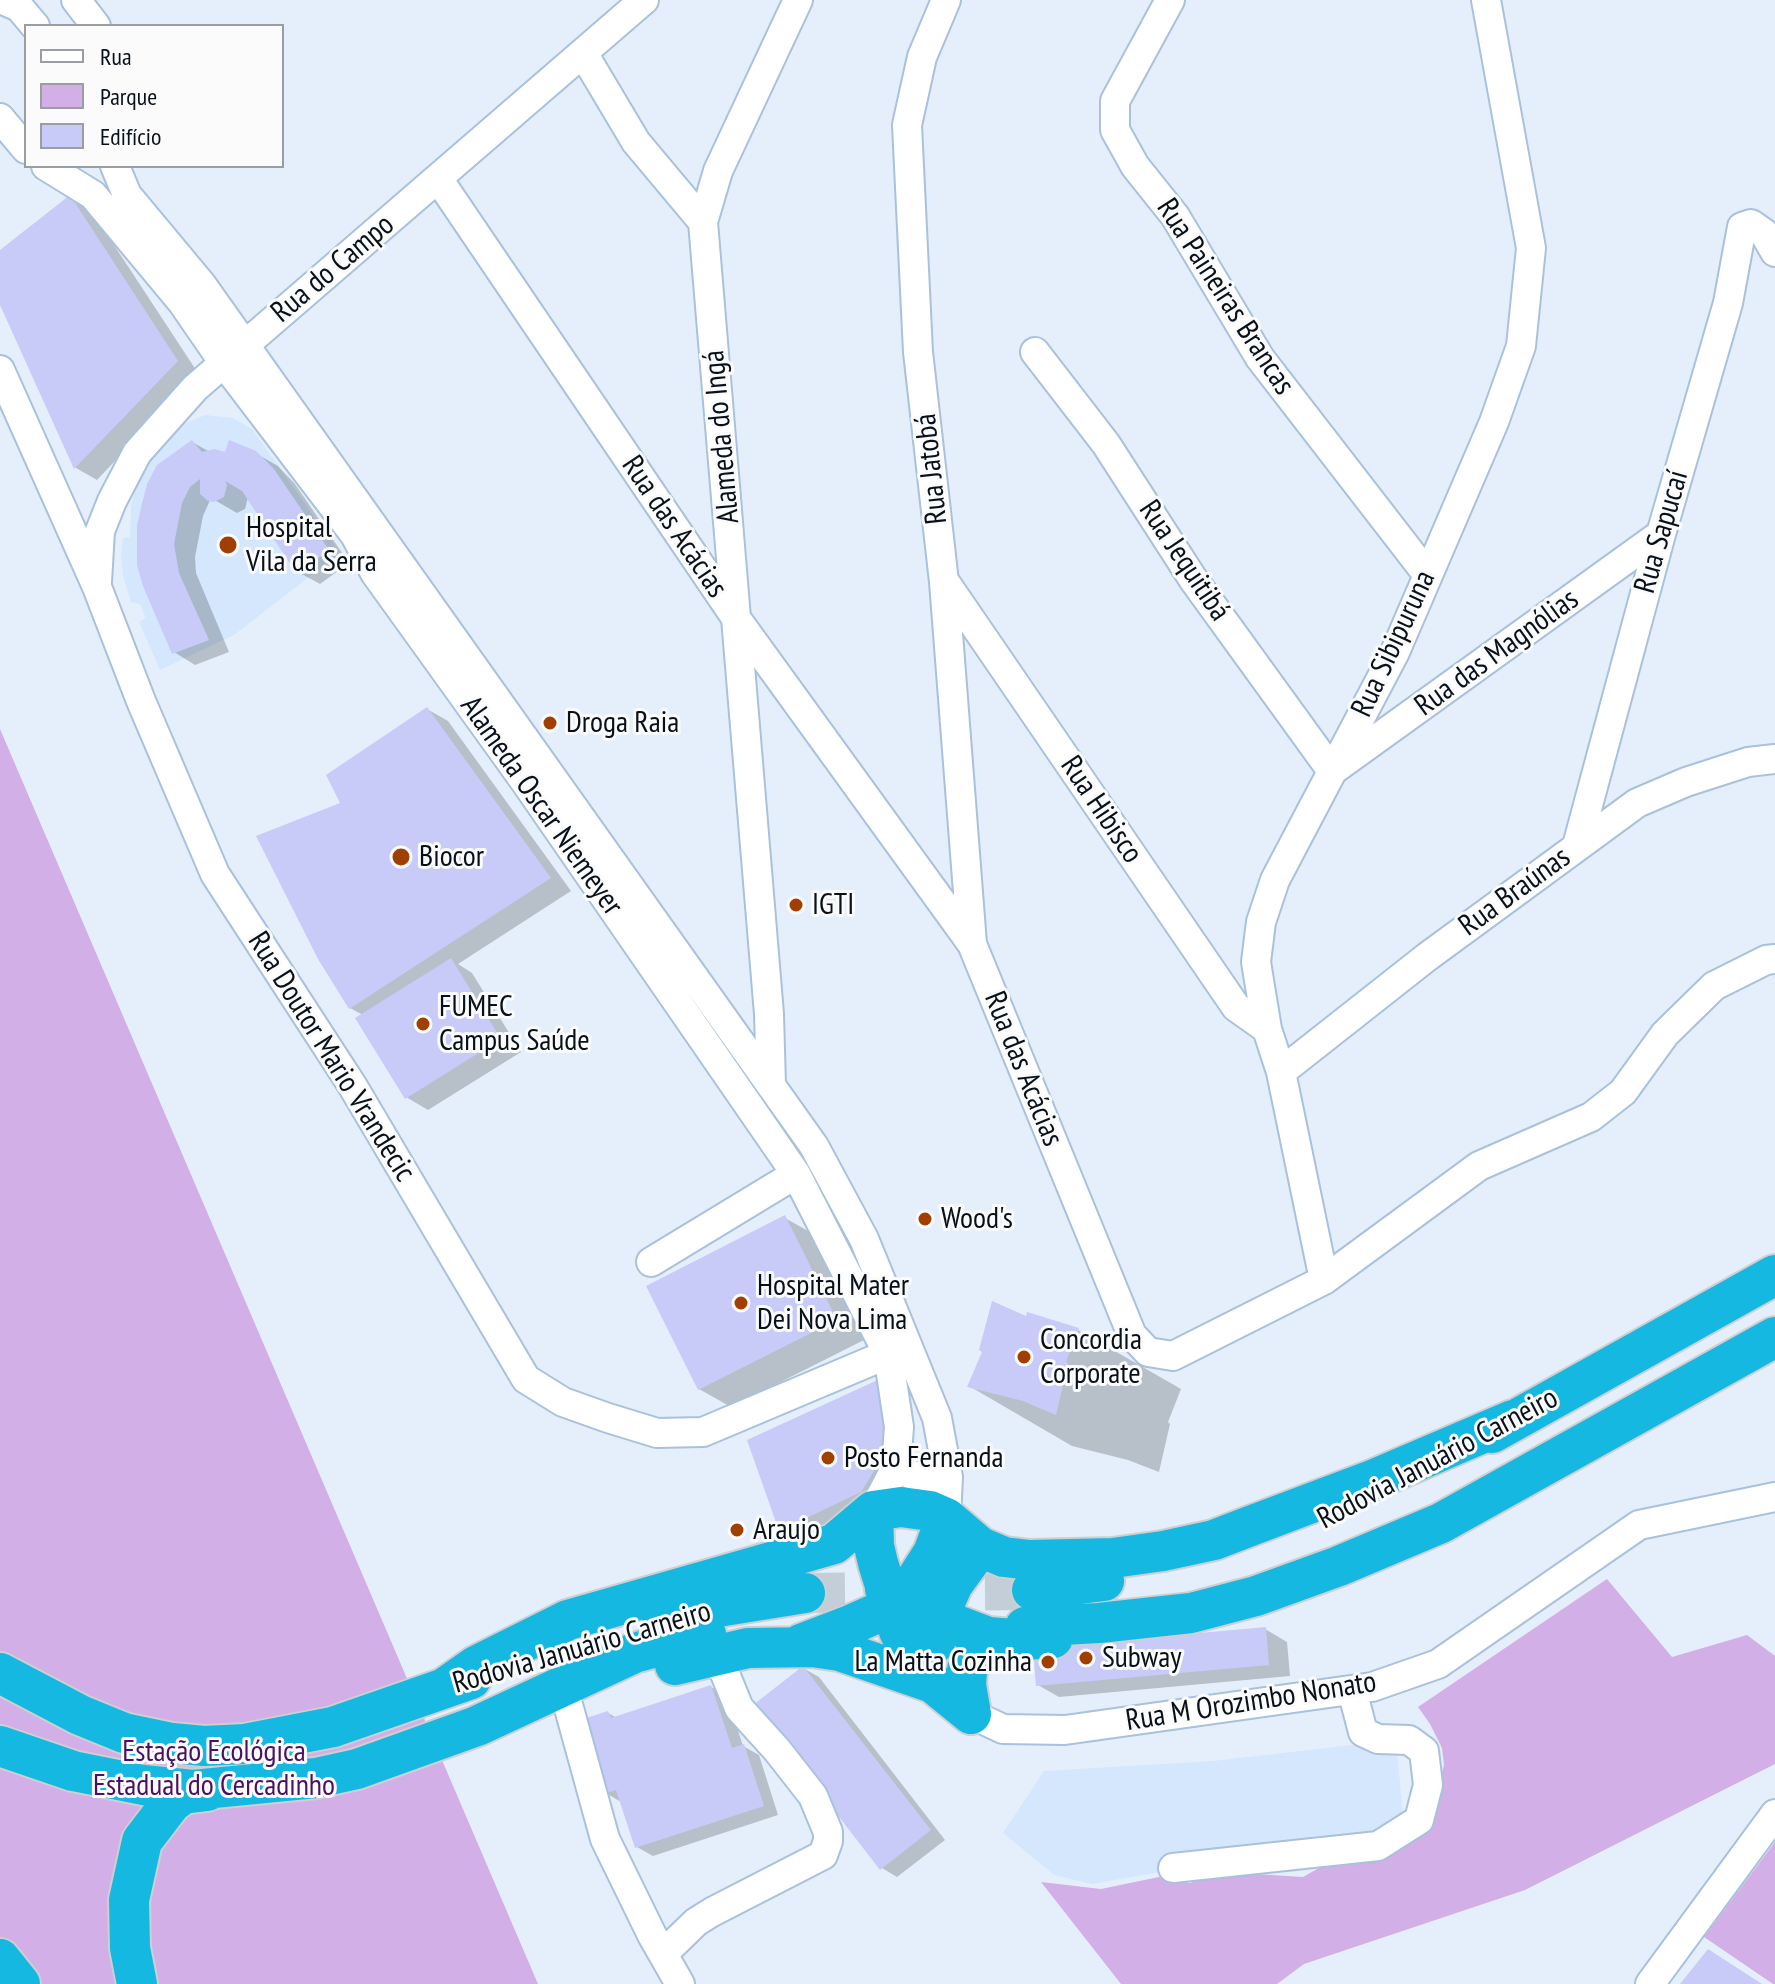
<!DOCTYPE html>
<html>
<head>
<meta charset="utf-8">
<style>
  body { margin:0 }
  #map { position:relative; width:1775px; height:1984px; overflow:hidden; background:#e5effb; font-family:"PT Sans Narrow",sans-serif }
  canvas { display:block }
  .legend { position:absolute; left:24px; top:24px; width:260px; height:144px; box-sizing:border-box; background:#fbfbfb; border:2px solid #9a9da1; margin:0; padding:10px 14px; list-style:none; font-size:24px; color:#08111a }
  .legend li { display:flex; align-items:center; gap:16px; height:40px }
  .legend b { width:40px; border:2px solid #9a9da1 }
</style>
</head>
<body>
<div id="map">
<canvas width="1775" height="1984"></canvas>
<ul class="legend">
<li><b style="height:10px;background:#fff"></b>Rua</li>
<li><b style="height:22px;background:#d3afe7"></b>Parque</li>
<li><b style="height:22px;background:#c8caf8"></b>Edifício</li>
</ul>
</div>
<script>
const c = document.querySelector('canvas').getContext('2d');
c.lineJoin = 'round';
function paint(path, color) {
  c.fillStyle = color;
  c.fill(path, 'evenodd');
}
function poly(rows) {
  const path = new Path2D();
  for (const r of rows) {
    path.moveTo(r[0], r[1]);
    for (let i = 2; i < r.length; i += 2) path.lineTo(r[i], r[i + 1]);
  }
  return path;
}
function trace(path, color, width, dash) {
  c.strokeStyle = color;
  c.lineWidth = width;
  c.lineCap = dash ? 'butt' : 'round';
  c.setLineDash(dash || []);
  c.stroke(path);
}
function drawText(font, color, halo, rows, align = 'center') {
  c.font = font + ' "PT Sans Narrow",sans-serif';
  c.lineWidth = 6;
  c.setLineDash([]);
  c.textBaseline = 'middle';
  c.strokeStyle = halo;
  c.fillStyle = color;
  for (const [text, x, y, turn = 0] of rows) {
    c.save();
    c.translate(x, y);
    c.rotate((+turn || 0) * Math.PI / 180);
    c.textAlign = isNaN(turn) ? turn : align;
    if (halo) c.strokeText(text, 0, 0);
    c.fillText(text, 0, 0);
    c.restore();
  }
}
paint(poly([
  [205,415,233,418,252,429,340,553,234,635,160,670,139,622,146,618,140,604,131,602,123,576,121,557,123,538,130,537,131,505,139,474,174,428],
  [1396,1740,1403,1816,1293,1872,1217,1870,1161,1872,1092,1884,1054,1875,1003,1833,1044,1771,1213,1761]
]), '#d4e7fc');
paint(poly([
  [0,729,538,1984,0,1984],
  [1607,1579,1672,1657,1747,1635,1775,1656,1775,1764,1525,1890,1304,1964,1277,1984,1121,1984,1041,1882,1101,1889,1159,1877,1190,1883,1224,1872,1303,1877,1395,1825,1438,1786,1444,1765,1442,1748,1430,1724,1418,1707],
  [1775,1842,1775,1984,1773,1984,1704,1937]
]), '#d3afe7');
paint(poly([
  [70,197,91,210,198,373,97,480,76,468,0,300,0,252],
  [192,442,210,452,255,453,278,466,295,484,349,563,320,584,298,572,248,497,245,509,237,513,211,498,203,516,195,557,196,573,229,652,195,665,174,652,138,548,142,504,148,485],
  [427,709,448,721,571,891,458,964,472,973,521,1052,428,1110,406,1097,363,1015,350,1008,343,804],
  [785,1218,817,1236,868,1338,731,1407,699,1389],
  [1028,1315,1078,1330,1181,1389,1168,1422,1170,1424,1159,1472,1128,1460,1072,1446,969,1386],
  [881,1380,898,1478,802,1542,781,1529],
  [1265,1629,1287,1642,1290,1676,1059,1697,1038,1685],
  [803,1668,819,1677,945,1840,897,1877,882,1868],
  [711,1687,727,1696,743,1746,759,1755,778,1815,653,1856,637,1847,621,1802,606,1793,608,1713,617,1718]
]), '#0003');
paint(poly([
  [70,195,178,361,74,469,0,305,0,250],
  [192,440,202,452,214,449,225,452,229,440,256,451,274,469,329,550,297,574,242,491,225,481,227,485,224,497,214,502,208,501,200,494,200,479,190,487,182,503,174,544,179,573,209,640,172,654,143,586,137,565,137,525,147,484,157,465],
  [427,707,551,878,349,1009,318,959,256,836,340,803,326,775],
  [451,958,501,1039,405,1099,355,1018],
  [785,1215,837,1320,698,1390,646,1286],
  [992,1301,1026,1316,1027,1312,1079,1328,1066,1362,1068,1363,1056,1415,1023,1401,967,1387,982,1352,979,1350],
  [882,1378,890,1418,877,1466,861,1492,779,1531,747,1440],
  [1266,1627,1269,1665,1036,1686,1033,1648],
  [803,1666,931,1830,880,1870,753,1705],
  [711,1685,732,1748,744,1744,764,1806,635,1848,616,1790,604,1794,580,1720,608,1711,611,1718],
  [1708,1949,1762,1984,1680,1984]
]), '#c8caf8');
trace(poly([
  [805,1593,1032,1590]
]), '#c4ced9', 40, [40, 20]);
const minor = poly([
  [3,0,19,7,35,26],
  [76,0,96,26],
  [946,0,922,57,907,125,918,352,944,582,972,944],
  [1170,0,1115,101,1115,130,1135,166,1175,216,1260,358,1427,574],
  [583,53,636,142,703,222],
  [0,118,26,149],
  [46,166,93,195,182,302,224,363,355,535,375,573,526,783,796,1174,888,1354,899,1427,896,1467,873,1511],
  [115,166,127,195,202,285,814,1146,864,1239,937,1418,948,1477,946,1518],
  [439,180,738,621,972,944,1132,1335,1148,1352,1173,1356,1324,1280,1479,1166,1591,1117,1623,1092,1665,1034,1714,986,1766,960,1775,959],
  [1035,352,1106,444,1193,579,1332,771,1661,534],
  [0,370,97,587,141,701,215,874,352,1085,526,1379,563,1402,608,1418,657,1433,703,1432,888,1354],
  [97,582,100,531,112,501,137,453,195,388,644,0],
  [945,582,1236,1007,1267,1029],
  [1577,846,1661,534,1728,303,1742,227,1751,224,1764,233,1775,252],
  [1281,1072,1427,957,1637,803,1686,782,1748,762,1775,759],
  [771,1085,769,1014,703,222,718,171,798,0],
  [651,1262,796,1174],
  [1324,1280,1281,1072,1267,1029,1256,962,1261,922,1275,880,1395,652,1494,422,1521,346,1531,248,1486,0],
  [896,1467,914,1476,932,1480,948,1477],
  [567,1701,605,1839,652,1935,680,1984],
  [971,1714,1003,1729,1065,1730,1372,1687,1438,1664,1639,1525,1775,1497],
  [1173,1868,1378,1846,1419,1820,1428,1785,1424,1751,1409,1740,1378,1739,1363,1732,1352,1690],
  [663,1954,696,1922,712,1912,823,1855,828,1841,828,1832,813,1796,777,1750,739,1708,717,1654],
  [1650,1984,1775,1814]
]);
const highway = poly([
  [1492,1433,1775,1275],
  [873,1511,874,1546,878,1563,899,1631,921,1678],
  [885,1589,938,1618,988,1637,1025,1640,1053,1638],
  [1032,1590,1104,1581],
  [662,1620,699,1610,805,1593],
  [1025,1627,1099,1623,1191,1613,1256,1596,1339,1566,1441,1523,1775,1337],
  [935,1643,938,1618,953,1584,980,1547],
  [801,1644,848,1626,891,1607,917,1578,933,1553,946,1518],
  [675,1665,748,1648,812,1647,840,1651,933,1683,971,1714],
  [0,1673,80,1715,124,1733,172,1743,204,1746,245,1744,333,1727,471,1679],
  [446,1687,476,1666,568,1620,834,1544,873,1511,901,1507,930,1511,946,1518,980,1547,1004,1557,1030,1560,1113,1558,1163,1551,1214,1540,1253,1525,1375,1479,1513,1420],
  [971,1714,966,1685,967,1670,977,1649,988,1637],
  [0,1746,73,1771,143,1785,193,1790,316,1778,357,1769,477,1726,634,1653,706,1634],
  [0,1959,20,1984],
  [137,1984,130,1948,129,1900,142,1841,171,1803,183,1794,207,1791]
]);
trace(minor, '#a9c1dd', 32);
trace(highway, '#cecfd1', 44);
trace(minor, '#fff', 28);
trace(highway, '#15b8e0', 40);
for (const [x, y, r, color] of [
  [228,545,10,"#a13f00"],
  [550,723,8,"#a13f00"],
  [401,857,10,"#a13f00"],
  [796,905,8,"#a13f00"],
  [423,1024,8,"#a13f00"],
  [925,1219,8,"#a13f00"],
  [741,1303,8,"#a13f00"],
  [1024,1357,8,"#a13f00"],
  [828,1458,8,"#a13f00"],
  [737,1530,8,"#a13f00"],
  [1086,1658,8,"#a13f00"],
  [1048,1662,8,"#a13f00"]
]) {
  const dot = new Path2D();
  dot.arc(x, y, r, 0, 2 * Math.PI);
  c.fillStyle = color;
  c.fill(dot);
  trace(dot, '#fbfbfb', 3);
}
drawText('30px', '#08111a', '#fbfbfb', [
  ["Rua do Campo",333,269,-40],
  ["Rua Paineiras Brancas",1225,297,57],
  ["Alameda do Ingá",722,437,-95],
  ["Rua Jatobá",932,469,-96],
  ["Rua das Acácias",674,527,56],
  ["Rua Sapucaí",1662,532,-74],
  ["Rua Jequitibá",1184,561,56],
  ["Rua Sibipuruna",1394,644,-65],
  ["Rua das Magnólias",1497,653,-36],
  ["Alameda Oscar Niemeyer",541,806,55],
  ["Rua Hibisco",1101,810,56],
  ["Rua Braúnas",1515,892,-36],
  ["Rua Doutor Mario Vrandecic",331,1057,58],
  ["Rua das Acácias",1023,1069,68],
  ["Rodovia Januário Carneiro",1438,1459,-28],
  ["Rodovia Januário Carneiro",582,1648,-16],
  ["Rua M Orozimbo Nonato",1251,1702,-9]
]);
drawText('30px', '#08111a', '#fbfbfb', [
  ["Hospital",246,528],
  ["Vila da Serra",246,562],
  ["Droga Raia",566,723],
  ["Biocor",419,857],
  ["IGTI",812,905],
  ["FUMEC",439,1007],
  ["Campus Saúde",439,1041],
  ["Wood's",941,1219],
  ["Hospital Mater",757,1286],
  ["Dei Nova Lima",757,1320],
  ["Concordia",1040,1340],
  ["Corporate",1040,1374],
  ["Posto Fernanda",844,1458],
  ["Araujo",753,1530],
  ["Subway",1102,1658],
  ["La Matta Cozinha",1032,1662,"right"]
], 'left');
drawText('30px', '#491161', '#fbfbfb', [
  ["Estação Ecológica",214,1752],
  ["Estadual do Cercadinho",214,1786]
]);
</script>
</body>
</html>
